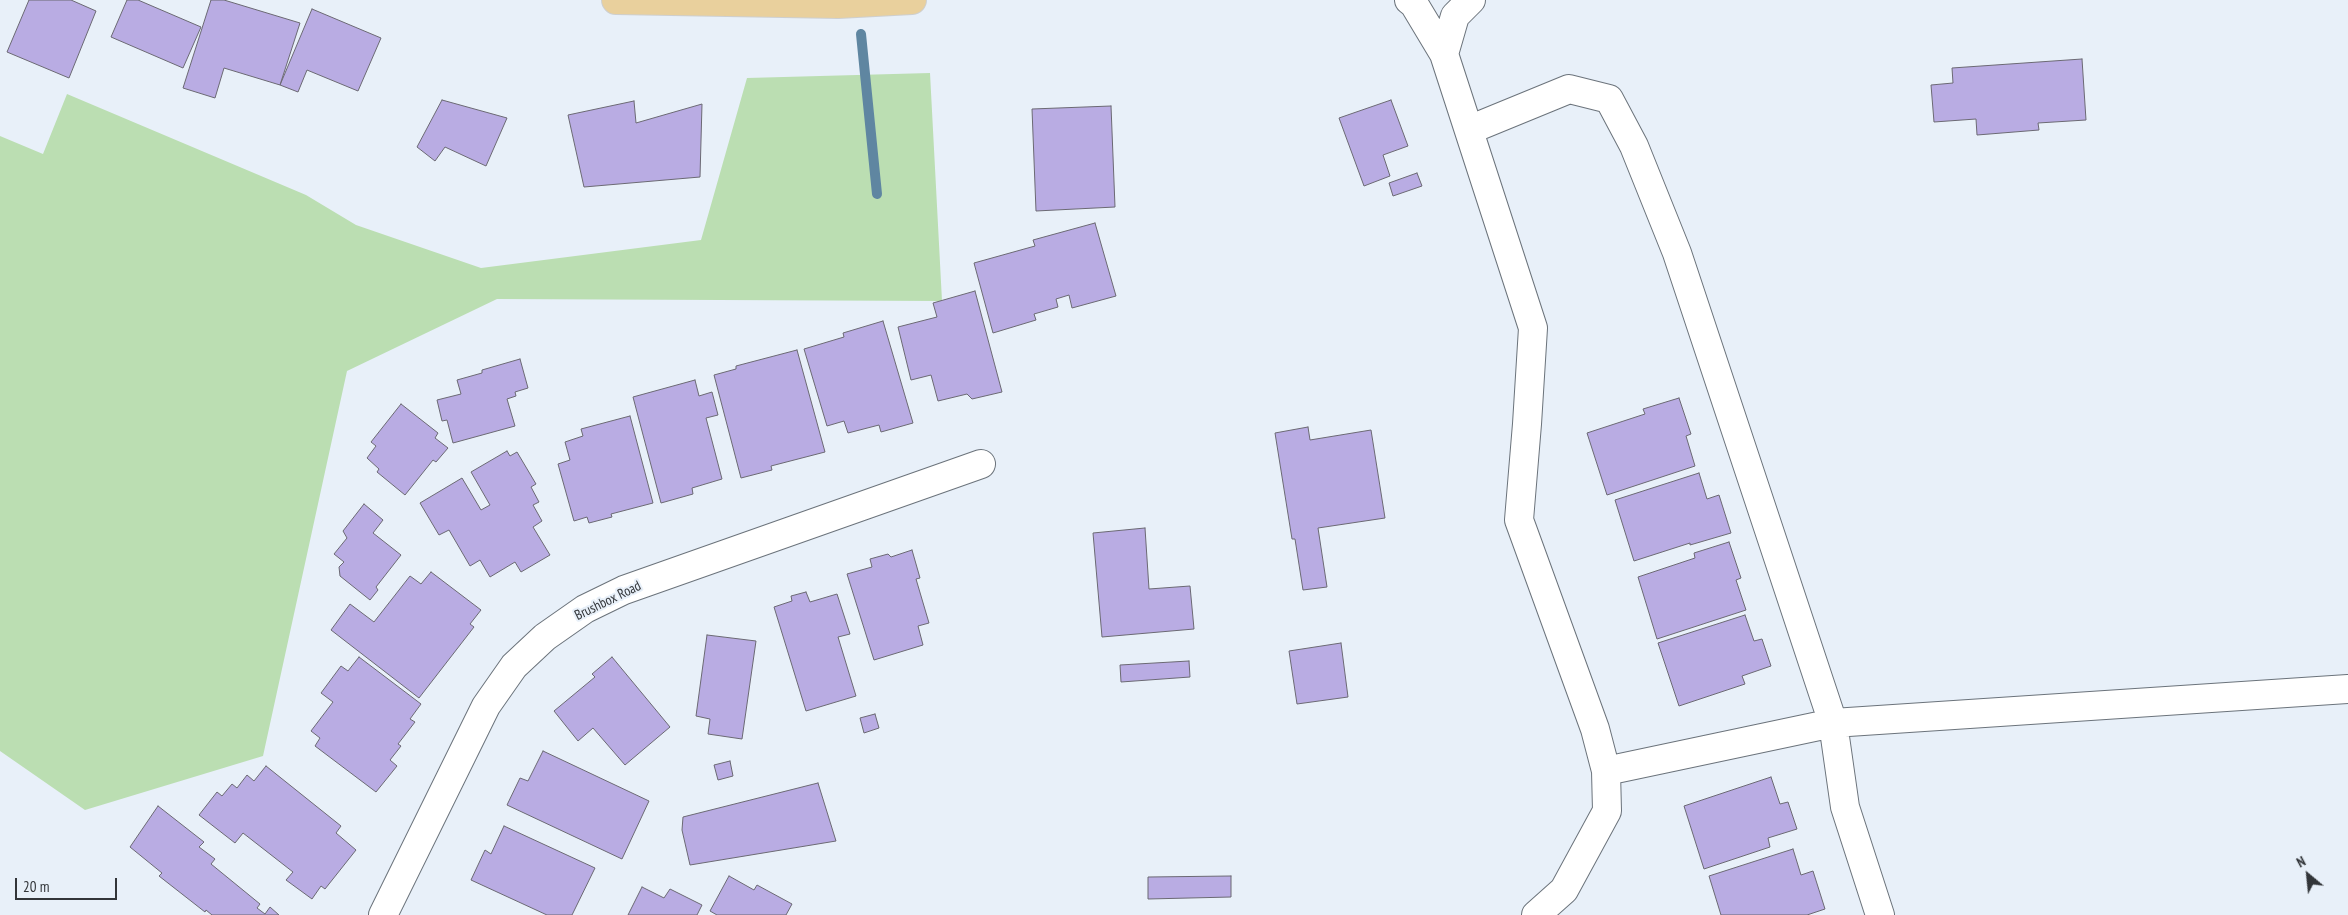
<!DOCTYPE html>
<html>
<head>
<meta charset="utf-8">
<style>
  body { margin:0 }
  #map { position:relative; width:2348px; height:915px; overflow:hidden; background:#e8f0f9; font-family:"PT Sans Narrow",sans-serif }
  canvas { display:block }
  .north { position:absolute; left:2283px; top:850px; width:50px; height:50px; -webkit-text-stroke:4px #e8f0f9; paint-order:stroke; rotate:332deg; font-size:14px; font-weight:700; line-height:20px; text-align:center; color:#323539 }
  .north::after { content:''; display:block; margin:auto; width:18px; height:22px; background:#323539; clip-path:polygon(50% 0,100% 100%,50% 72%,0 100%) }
  .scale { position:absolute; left:15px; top:878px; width:102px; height:22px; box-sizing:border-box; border:2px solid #323539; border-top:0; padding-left:6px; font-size:15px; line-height:18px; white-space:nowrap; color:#323539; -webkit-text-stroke:4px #e8f0f9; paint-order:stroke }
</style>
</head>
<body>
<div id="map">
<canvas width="2348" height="915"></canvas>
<div class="north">N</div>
<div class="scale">20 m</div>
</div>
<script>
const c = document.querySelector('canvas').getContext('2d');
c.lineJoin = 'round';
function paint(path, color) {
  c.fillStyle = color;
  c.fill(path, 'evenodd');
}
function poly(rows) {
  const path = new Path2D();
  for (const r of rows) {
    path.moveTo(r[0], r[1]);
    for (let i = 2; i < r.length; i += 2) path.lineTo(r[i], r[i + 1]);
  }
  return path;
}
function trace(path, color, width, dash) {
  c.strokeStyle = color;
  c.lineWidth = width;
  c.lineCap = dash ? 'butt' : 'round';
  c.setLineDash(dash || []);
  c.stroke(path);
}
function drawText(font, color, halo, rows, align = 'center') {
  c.font = font + ' "PT Sans Narrow",sans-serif';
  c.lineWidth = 4;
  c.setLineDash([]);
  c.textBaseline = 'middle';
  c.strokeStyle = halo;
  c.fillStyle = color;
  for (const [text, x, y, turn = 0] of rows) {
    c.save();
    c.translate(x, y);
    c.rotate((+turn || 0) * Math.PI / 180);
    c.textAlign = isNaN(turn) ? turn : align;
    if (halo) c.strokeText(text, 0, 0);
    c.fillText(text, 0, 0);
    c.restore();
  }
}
paint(poly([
  [930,73,942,301,497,299,347,371,263,756,85,810,0,751,0,136,43,154,67,94,306,195,356,225,481,268,701,240,747,78]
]), '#bbdeb2');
trace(poly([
  [861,34,877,194]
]), '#5f86a1', 10);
const building = poly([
  [29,0,71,0,96,11,69,78,7,52,29,0],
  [127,0,138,0,201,27,183,68,111,37,127,0],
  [211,0,224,0,300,23,280,85,224,68,215,98,183,88,211,0],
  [312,9,381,38,358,91,307,70,298,92,280,85,312,9],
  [2082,59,2086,120,2038,123,2039,130,1977,135,1976,119,1934,122,1931,85,1953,83,1952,68,2082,59],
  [442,100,507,118,486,166,445,147,435,161,417,147,442,100],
  [1391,100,1408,146,1383,155,1390,176,1364,186,1339,118,1391,100],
  [634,101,636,123,702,104,700,177,584,187,568,115,634,101],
  [1111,106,1115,207,1036,211,1032,109,1111,106],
  [1417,173,1422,186,1393,196,1389,183,1417,173],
  [1095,223,1116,296,1072,308,1069,295,1056,299,1058,307,1034,314,1036,320,993,333,974,263,1035,246,1033,240,1095,223],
  [975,291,1002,392,972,399,967,394,938,401,931,375,911,380,898,327,937,317,933,303,975,291],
  [883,321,913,423,881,432,879,425,848,433,844,421,827,426,804,349,844,337,843,333,883,321],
  [797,350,825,452,771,466,772,470,741,478,714,375,736,369,736,366,797,350],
  [520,359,528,388,515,392,516,396,507,399,515,426,453,443,447,420,442,421,437,400,461,394,457,380,482,373,482,370,520,359],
  [695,380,699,396,712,392,718,415,706,418,722,479,692,488,693,494,661,503,633,397,695,380],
  [1679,398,1691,434,1686,436,1695,466,1607,495,1587,433,1645,414,1643,409,1679,398],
  [401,404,438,433,435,438,448,448,436,462,433,460,405,495,377,472,379,469,367,458,376,446,371,442,401,404],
  [630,416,653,503,611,514,612,517,589,523,587,517,574,521,558,464,570,460,565,442,583,436,581,429,630,416],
  [1308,427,1310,440,1371,430,1385,518,1318,528,1327,587,1303,590,1295,539,1292,539,1275,433,1308,427],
  [507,451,510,456,517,452,536,484,531,487,539,502,533,505,542,521,533,527,550,555,521,572,515,562,490,577,480,560,470,566,449,530,439,535,420,503,462,478,481,510,490,505,471,472,507,451],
  [1699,473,1707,499,1719,495,1731,533,1690,545,1690,543,1634,561,1615,500,1699,473],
  [364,504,383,520,373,533,401,555,376,587,378,590,370,600,340,576,339,567,344,562,334,554,347,538,343,531,364,504],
  [1145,528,1149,589,1190,586,1194,629,1102,637,1093,533,1145,528],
  [1729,542,1741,578,1736,580,1746,610,1657,639,1638,577,1695,558,1694,553,1729,542],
  [912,550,920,578,916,579,929,623,918,626,923,645,874,660,847,574,872,567,870,559,888,554,891,557,912,550],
  [431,572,481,610,470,624,474,627,419,698,331,630,350,604,374,622,410,576,421,584,431,572],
  [806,592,810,602,837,594,850,634,838,637,856,696,806,711,774,607,792,601,791,596,806,592],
  [1745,615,1754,641,1762,639,1771,666,1742,676,1745,684,1679,706,1658,643,1745,615],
  [707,635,756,641,742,739,708,734,710,719,696,716,707,635],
  [1341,643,1348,697,1297,704,1289,651,1341,643],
  [359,657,421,704,410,719,415,722,398,744,401,746,390,760,397,766,376,792,315,746,320,738,311,731,333,702,321,693,341,666,348,671,359,657],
  [612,657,670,727,625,765,593,728,578,741,554,711,595,677,592,674,612,657],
  [1189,661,1190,677,1121,682,1120,665,1189,661],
  [875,714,879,728,864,733,860,718,875,714],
  [543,751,649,801,622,859,507,805,520,778,528,781,543,751],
  [730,761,733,776,718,780,714,765,730,761],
  [266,766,341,826,336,833,356,850,325,889,321,886,312,899,286,880,293,872,243,833,235,843,199,815,217,792,222,796,232,784,237,788,247,775,254,781,266,766],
  [1771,777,1780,804,1788,802,1797,829,1768,838,1770,847,1704,869,1684,806,1771,777],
  [818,783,836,841,690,865,682,830,683,817,818,783],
  [158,806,204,842,199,847,215,859,211,864,260,904,257,908,265,914,270,907,279,915,212,915,206,910,205,912,159,876,162,873,130,847,158,806],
  [504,826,595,868,572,915,547,915,471,880,485,850,491,854,504,826],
  [1793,849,1801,875,1813,871,1825,909,1807,915,1721,915,1709,876,1793,849],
  [729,876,754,890,757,885,792,904,786,915,717,915,710,911,729,876],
  [1231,876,1231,897,1148,899,1148,877,1231,876],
  [642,887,664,898,670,889,702,905,697,915,628,915,642,887]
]);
paint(building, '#b9ace3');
trace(building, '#6b6973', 1);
const minor = poly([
  [1409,0,1414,4,1444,54,1533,328,1527,424,1519,520,1595,729,1606,771,1607,811,1564,890,1536,915],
  [1444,54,1455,16,1471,0],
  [1469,130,1569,89,1609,99,1634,146,1677,253,1833,723,1845,807,1880,915],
  [1606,771,1833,723,2348,689],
  [383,915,486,706,514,666,545,637,585,609,624,590,981,464]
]);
const major = poly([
  [616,0,838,4,912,0]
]);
trace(minor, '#6b737b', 30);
trace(major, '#cecfcf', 30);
trace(minor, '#fff', 28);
trace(major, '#e9d09d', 28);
drawText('14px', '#323539', '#e8f0f9', [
  ["Brushbox Road",608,601,-26]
]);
</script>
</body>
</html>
